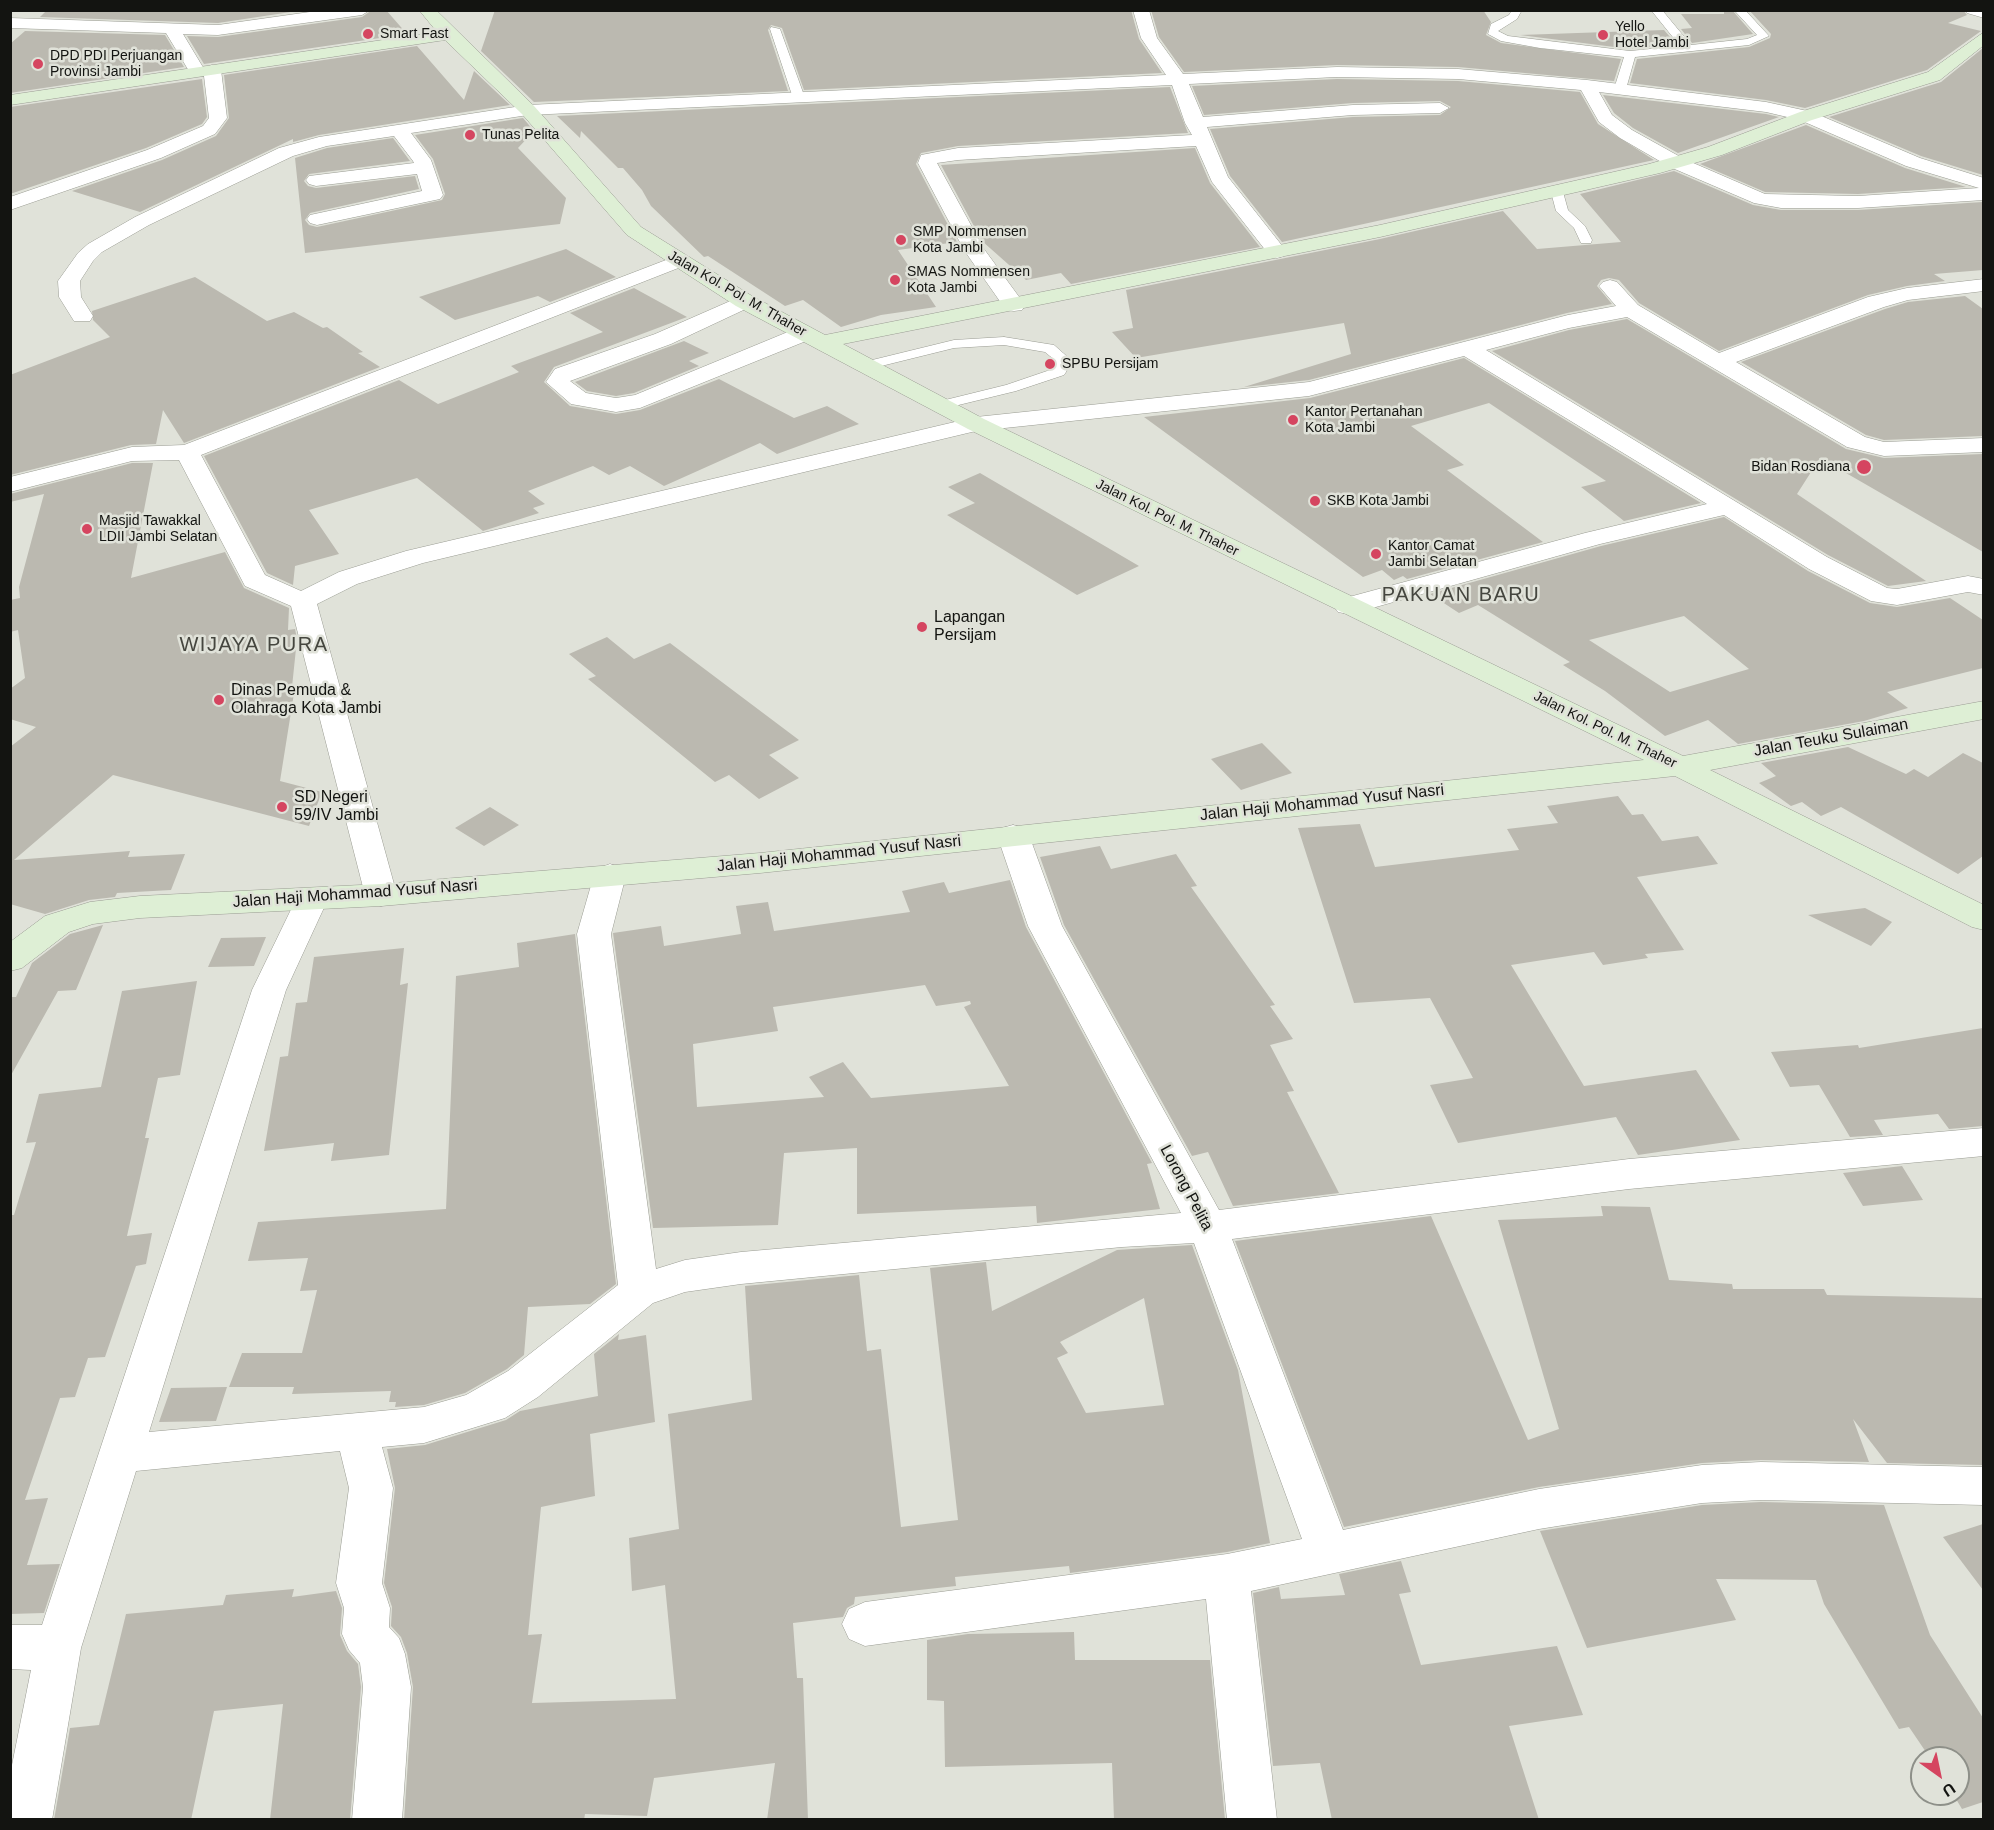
<!DOCTYPE html>
<style>
body{margin:0}
#map{position:relative;width:1994px;height:1830px;overflow:hidden;background:#e0e2d9;font-family:Arial,sans-serif}
canvas{display:block}
.frame{position:absolute;inset:0;border:12px solid #131411;pointer-events:none}
.north{position:absolute;left:1910px;top:1746px;width:60px;height:60px;box-sizing:border-box;background:#e0e2d9;border:2px solid #8e9089;border-radius:50%;rotate:147deg;font-size:16px;font-weight:700;line-height:24px;text-align:center;color:#131411}
.north::after{content:'';display:block;margin:auto;width:21px;height:27px;background:#d54560;clip-path:polygon(50% 0,100% 100%,50% 72%,0 100%)}
</style>
<div id="map">
<canvas width="1994" height="1830"></canvas>
<div class="frame"></div>
<div class="north">U</div>
</div>
<script>
const g = document.querySelector('canvas').getContext('2d');
g.lineJoin = 'round';
function paint(path, color) { g.fillStyle = color; g.fill(path, 'evenodd'); }
const poly = rows => new Path2D(rows.map(r => 'M' + r).join(''));
function stroke(path, color, width, dash) { g.strokeStyle = color; g.lineWidth = width; g.lineCap = dash ? 'butt' : 'round'; g.setLineDash(dash || []); g.stroke(path); }
function label(font, color, halo, rows, align = 'center') {
  g.font = font + ' Arial,sans-serif'; g.lineWidth = 5; g.setLineDash([]); g.textBaseline = 'middle'; g.strokeStyle = halo; g.fillStyle = color; for (const [text, x, y, turn = 0] of rows) {
    g.save(); g.translate(x, y); g.rotate((+turn || 0) * Math.PI / 180); g.textAlign = isNaN(turn) ? turn : align; if (halo) g.strokeText(text, 0, 0); g.fillText(text, 0, 0); g.restore();
  }
}
paint(poly([
 [47,10,304,10,218,23,40,17],
 [372,10,386,10,407,34,204,64,187,36,218,37,362,17],
 [495,10,1131,10,1139,39,1162,73,804,90,782,28,771,25,768,30,788,91,534,102,481,51],
 [1151,10,1483,10,1491,22,1486,35,1501,43,1621,59,1614,81,1458,67,1337,65,1184,72,1159,37],
 [1724,10,1732,10,1753,34,1692,43,1681,29,1692,28,1681,14,1724,14],
 [1749,10,1963,10,1967,15,1948,23,1981,31,1927,70,1805,108,1766,100,1630,83,1637,59,1749,47,1770,38,1771,34],
 [1664,30,1676,44,1630,49,1520,35],
 [25,31,165,35,184,67,10,93,10,44],
 [417,46,464,100,474,71,510,105,319,135,293,142,293,139,140,212,72,191,162,160,216,136,229,118,224,75],
 [1983,48,1983,175,1921,156,1829,117,1941,82],
 [202,79,207,117,202,124,146,148,10,194,10,107],
 [1337,79,1458,81,1580,92,1598,124,1654,160,1282,242,1230,176,1210,129,1353,117,1440,115,1451,107,1440,101,1353,103,1204,115,1192,86],
 [1170,87,1188,133,958,146,921,153,916,164,957,242,898,250,936,307,881,315,841,327,803,300,785,306,708,256,704,257,651,206,642,190,623,168,618,168,581,131,580,138,557,116],
 [1603,95,1766,114,1779,117,1678,153,1633,128,1614,113],
 [523,118,534,131,518,148,566,198,560,224,305,253,295,158,327,148,393,138,410,161,309,174,304,181,308,186,316,188,415,176,419,189,310,213,305,220,309,225,317,227,442,200,445,194,433,159,415,135],
 [1806,125,1905,168,1966,187,1858,194,1765,192,1700,164],
 [1195,148,1210,183,1260,247,1071,284,1061,273,1026,280,982,241,941,165],
 [1674,171,1753,205,1781,210,1858,210,1983,202,1983,270,1934,274,1945,281,1907,286,1868,295,1719,351,1639,303,1619,280,1609,278,1601,280,1597,286,1612,304,1567,313,1309,380,1244,387,1351,354,1344,323,1136,358,1112,332,1133,328,1126,290,1380,239,1503,211,1537,249,1621,242,1580,194],
 [566,249,616,277,550,302,538,296,455,320,419,297],
 [195,277,267,321,294,312,323,328,327,327,363,352,358,353,380,367,184,443,163,410,156,444,131,445,10,475,10,375,110,337,93,320,92,311],
 [634,288,687,317,554,367,544,382,570,406,616,414,640,410,719,379,794,418,827,406,859,424,777,454,760,443,664,486,630,466,609,475,593,466,528,491,545,504,533,508,539,513,483,531,417,478,309,510,339,554,295,566,293,585,267,573,204,456,399,380,438,404,519,372,511,366,603,332,570,313],
 [1965,296,1983,309,1983,436,1884,440,1866,435,1741,362,1885,309,1908,302],
 [1627,319,1846,449,1884,458,1983,454,1983,552,1820,458,1797,494,1926,581,1888,586,1828,555,1492,351,1569,330],
 [684,341,709,353,689,361,699,366,634,393,616,396,587,391,575,382],
 [1464,358,1701,503,1624,521,1581,487,1606,481,1489,403,1411,426,1464,465,1447,470,1543,542,1407,579,1403,576,1394,580,1382,570,1363,577,1144,417,1310,398],
 [132,463,153,463,131,578,225,552,244,588,289,608,288,630,295,629,297,639,292,687,295,687,280,781,322,792,309,826,113,775,14,860,130,851,128,857,185,854,171,890,117,893,115,897,89,900,45,914,10,904,10,747,36,727,10,719,10,689,25,678,18,630,10,632,10,600,20,598,19,587,44,494,10,502,10,494],
 [980,473,1139,566,1077,595,947,515,975,503,948,487],
 [1724,517,1808,571,1870,603,1897,607,1950,598,1983,620,1983,668,1887,692,1908,708,1864,721,1738,744,1708,720,1665,736,1605,691,1563,665,1570,662,1478,605,1459,613,1430,594,1601,546],
 [1684,616,1749,669,1670,692,1589,640],
 [607,637,634,659,670,643,799,740,769,755,799,778,759,799,729,775,715,782,588,679,596,676,569,654],
 [1262,743,1292,773,1241,790,1211,759],
 [1848,747,1906,774,1914,769,1928,777,1963,753,1983,763,1983,856,1958,874,1841,807,1821,816,1802,802,1791,806,1759,783,1776,776,1761,763],
 [1618,796,1632,815,1643,814,1662,841,1698,836,1718,864,1637,877,1684,950,1645,954,1648,958,1603,965,1594,952,1511,965,1584,1086,1696,1070,1740,1140,1638,1155,1616,1117,1458,1143,1430,1085,1473,1078,1430,998,1354,1003,1298,828,1360,824,1375,867,1519,850,1507,829,1558,823,1547,806],
 [490,807,519,825,484,846,455,828],
 [1100,846,1111,869,1176,854,1197,886,1191,887,1275,1005,1270,1006,1293,1039,1270,1045,1294,1091,1287,1092,1339,1193,1233,1206,1208,1152,1192,1156,1064,925,1040,857],
 [1010,880,1026,927,1152,1163,1147,1164,1160,1209,1037,1223,1036,1206,857,1214,857,1148,784,1153,778,1225,653,1228,613,933,661,926,664,946,741,934,736,906,768,902,774,931,910,912,902,891,944,882,949,893],
 [925,985,936,1006,970,1001,971,1004,964,1007,1009,1086,871,1098,843,1062,809,1077,824,1097,697,1107,693,1044,778,1031,773,1007],
 [1865,908,1892,922,1871,946,1808,915],
 [103,925,76,990,58,991,10,1077,10,997,16,997,32,963,70,934],
 [575,934,616,1284,590,1304,528,1307,524,1355,507,1369,465,1393,424,1405,395,1407,396,1402,389,1402,391,1391,292,1394,294,1387,229,1387,242,1353,302,1353,317,1290,300,1291,308,1258,248,1261,258,1222,446,1209,456,976,519,967,517,943],
 [266,937,254,966,208,967,221,938],
 [404,948,400,985,408,983,389,1155,331,1161,334,1143,264,1151,280,1057,288,1056,296,1003,307,1002,314,957],
 [197,981,180,1075,158,1078,145,1138,149,1138,127,1236,152,1233,146,1264,136,1266,105,1357,88,1358,75,1397,60,1398,25,1500,48,1498,27,1565,60,1564,44,1613,10,1614,10,1215,14,1215,36,1142,26,1143,39,1094,101,1087,122,991],
 [1983,1028,1983,1126,1949,1129,1938,1114,1874,1120,1883,1135,1850,1137,1819,1085,1790,1087,1771,1052,1858,1045,1859,1048],
 [1902,1166,1923,1200,1863,1206,1843,1173],
 [1601,1206,1650,1207,1669,1280,1732,1284,1733,1289,1824,1289,1827,1295,1983,1298,1983,1465,1887,1463,1853,1419,1869,1462,1761,1460,1702,1463,1539,1487,1344,1527,1235,1241,1431,1216,1528,1440,1559,1429,1498,1220,1603,1216],
 [1192,1245,1238,1370,1270,1543,1227,1552,1070,1573,1069,1566,955,1577,956,1586,855,1597,854,1604,847,1608,843,1617,793,1623,797,1678,803,1678,808,1820,767,1820,775,1763,654,1778,647,1816,585,1814,584,1820,404,1820,413,1687,407,1653,401,1637,391,1626,392,1607,384,1583,395,1488,387,1449,425,1445,506,1420,520,1411,598,1396,594,1354,619,1334,618,1340,646,1335,655,1422,590,1434,595,1496,541,1507,528,1635,542,1634,532,1703,676,1699,665,1585,632,1591,629,1538,679,1529,668,1414,752,1400,745,1286,859,1275,867,1351,881,1349,901,1527,958,1520,930,1268,986,1262,992,1311,1117,1250],
 [1144,1298,1164,1405,1086,1413,1057,1358,1068,1353,1060,1342],
 [227,1387,216,1421,159,1422,171,1388],
 [1761,1502,1884,1505,1930,1635,1983,1718,1983,1802,1962,1809,1953,1794,1958,1794,1958,1758,1930,1758,1909,1727,1899,1729,1824,1604,1816,1580,1716,1579,1736,1620,1587,1648,1540,1531,1702,1505],
 [1983,1524,1983,1590,1943,1537],
 [1401,1561,1411,1592,1399,1594,1421,1665,1557,1646,1583,1715,1509,1726,1539,1820,1332,1820,1320,1763,1273,1766,1253,1593,1279,1587,1281,1599,1345,1595,1339,1574],
 [294,1589,292,1597,336,1591,342,1608,340,1635,347,1651,358,1664,361,1687,350,1820,270,1820,283,1704,214,1711,191,1820,54,1820,70,1728,99,1725,126,1614,223,1605,226,1595],
 [1074,1632,1075,1660,1210,1660,1225,1820,1114,1820,1112,1763,945,1767,944,1701,927,1700,927,1640,968,1634]
]), '#bbb9b0');
const lane = poly([
 [1512,10,1522,10,1517,19,1498,31,1508,36,1630,51,1680,46,1651,10,1662,10,1691,45,1747,39,1757,35,1734,10,1745,10,1769,36,1749,45,1635,57,1626,89,1620,92,1614,89,1624,57,1540,48,1501,41,1488,34,1491,24,1509,15,1512,10],
 [771,27,780,29,805,98,803,100,793,98,770,29,771,27],
 [1557,188,1563,192,1568,210,1585,226,1592,240,1591,243,1581,243,1574,228,1556,211,1551,192,1557,188],
 [1004,337,1054,345,1071,360,1066,372,1064,375,1016,391,942,409,935,405,937,402,1006,385,1053,369,1056,361,1045,352,1004,345,954,348,865,370,858,366,860,363,954,340,1004,337]
]);
const street = poly([
 [324,10,370,10,362,15,218,35,183,34,204,69,212,65,221,70,227,118,215,134,161,158,10,210,10,197,147,150,203,126,209,118,204,76,192,76,166,33,10,28,10,18,218,25,324,10],
 [1133,10,1149,10,1157,38,1183,74,1337,67,1458,69,1587,80,1766,102,1812,112,1920,158,1984,178,1984,200,1858,208,1781,208,1754,203,1670,167,1620,138,1599,122,1581,90,1458,79,1337,77,1189,84,1203,117,1353,105,1440,103,1449,108,1440,113,1353,115,1207,127,1228,177,1287,252,1284,256,1277,258,1270,256,1212,182,1196,146,958,160,937,163,984,249,1025,305,1022,310,1014,311,1006,310,964,250,918,163,921,155,958,148,1192,135,1185,123,1172,85,528,115,411,133,431,160,443,195,440,199,317,225,310,223,307,219,310,215,422,191,417,174,316,186,309,184,306,180,309,176,414,163,413,161,394,136,327,146,293,156,149,225,102,252,93,261,80,281,81,297,93,316,90,321,74,321,59,297,58,281,78,253,88,244,135,217,279,148,319,137,528,105,1166,75,1141,38,1133,10],
 [1599,92,1766,112,1800,120,1906,166,1979,188,1858,196,1765,194,1684,159,1632,130,1612,115,1599,92],
 [1965,10,1984,10,1984,18,1967,13,1965,10],
 [679,255,686,257,689,261,686,265,201,455,265,575,301,591,339,572,406,551,976,417,1309,382,1568,315,1616,306,1599,286,1603,282,1610,280,1617,282,1638,305,1719,353,1868,297,1907,288,1984,279,1984,291,1908,300,1884,307,1736,362,1865,437,1884,442,1984,438,1984,452,1884,456,1847,447,1627,317,1569,328,1486,350,1827,557,1887,588,1897,589,1968,576,1984,579,1984,595,1968,592,1897,605,1871,601,1809,569,1724,515,1600,544,1358,612,1348,614,1338,612,1334,606,1338,600,1585,533,1707,504,1464,356,1309,396,976,431,423,563,357,584,317,604,397,895,393,903,381,906,369,903,365,895,291,606,245,586,179,460,132,461,10,492,10,477,132,447,184,445,679,255],
 [744,295,752,296,755,301,752,306,671,344,570,381,586,393,616,398,635,395,795,329,803,327,811,329,814,334,811,339,640,408,616,412,571,404,546,382,555,369,655,334,744,295],
 [1013,825,1024,828,1029,835,1062,926,1219,1210,1629,1159,1984,1128,1984,1156,1629,1189,1232,1239,1343,1530,1539,1489,1702,1465,1761,1462,1984,1467,1984,1505,1761,1500,1702,1503,1539,1529,1251,1591,1277,1820,1227,1820,1206,1599,865,1646,849,1639,842,1624,849,1609,865,1602,1227,1554,1302,1539,1194,1243,1122,1247,741,1284,685,1292,653,1303,538,1397,505,1418,424,1443,382,1447,393,1488,382,1583,390,1608,389,1627,399,1638,405,1654,411,1687,402,1820,352,1820,363,1687,360,1663,349,1650,342,1634,344,1608,336,1583,349,1488,340,1451,136,1471,81,1648,52,1820,10,1820,10,1775,31,1670,10,1669,10,1625,42,1625,252,990,300,891,312,888,324,891,328,899,286,990,149,1432,424,1407,466,1395,508,1371,618,1285,577,934,594,875,599,868,610,864,621,868,626,875,611,934,656,1269,685,1260,741,1252,1181,1213,1028,926,997,835,1002,828,1013,825]
]);
const secondary = poly([
 [419,10,436,10,534,106,641,227,752,296,825,335,1380,225,1649,164,1708,147,1800,112,1928,72,1984,32,1984,45,1940,80,1812,120,1722,155,1660,173,1380,237,843,344,984,419,1683,756,1984,701,1984,719,1710,770,1984,905,1984,930,1972,927,1675,776,760,873,381,906,140,918,93,924,69,932,22,968,10,971,10,942,45,916,90,902,140,896,381,884,760,853,1644,760,968,429,736,306,627,235,522,114,445,40,10,105,10,95,437,32,419,10]
]);
stroke(lane, '#9a9c93', 1);
stroke(street, '#9a9c93', 1);
stroke(secondary, '#9a9c93', 1);
paint(lane, '#fff');
paint(street, '#fff');
paint(secondary, '#deefd5');
for (const [x, y, r, color] of [
 [368,34,6,"#d54560"],
 [1603,35,6,"#d54560"],
 [38,64,6,"#d54560"],
 [470,135,6,"#d54560"],
 [901,240,6,"#d54560"],
 [895,280,6,"#d54560"],
 [1050,364,6,"#d54560"],
 [1293,420,6,"#d54560"],
 [1864,467,8,"#d54560"],
 [1315,501,6,"#d54560"],
 [87,529,6,"#d54560"],
 [1376,554,6,"#d54560"],
 [922,627,6,"#d54560"],
 [219,700,6,"#d54560"],
 [282,807,6,"#d54560"]
]) { const dot = new Path2D(); dot.arc(x, y, r, 0, 2 * Math.PI); g.fillStyle = color; g.fill(dot); stroke(dot, '#e0e2d9', 2); }
label('14px', '#131411', '#e0e2d9', [
 ["Yello",1615,27],
 ["Hotel Jambi",1615,43],
 ["Smart Fast",380,34],
 ["DPD PDI Perjuangan",50,56],
 ["Provinsi Jambi",50,72],
 ["Tunas Pelita",482,135],
 ["SMP Nommensen",913,232],
 ["Kota Jambi",913,248],
 ["SMAS Nommensen",907,272],
 ["Kota Jambi",907,288],
 ["SPBU Persijam",1062,364],
 ["Kantor Pertanahan",1305,412],
 ["Kota Jambi",1305,428],
 ["Bidan Rosdiana",1850,467,"right"],
 ["SKB Kota Jambi",1327,501],
 ["Masjid Tawakkal",99,521],
 ["LDII Jambi Selatan",99,537],
 ["Kantor Camat",1388,546],
 ["Jambi Selatan",1388,562]
], 'left');
label('14px', '#131411', '#e0e2d9', [
 ["Jalan Kol. Pol. M. Thaher",737,294,30],
 ["Jalan Kol. Pol. M. Thaher",1167,518,26],
 ["Jalan Kol. Pol. M. Thaher",1605,730,26]
]);
label('16px', '#131411', '#e0e2d9', [
 ["Lapangan",934,618],
 ["Persijam",934,636],
 ["Dinas Pemuda &",231,691],
 ["Olahraga Kota Jambi",231,709],
 ["SD Negeri",294,798],
 ["59/IV Jambi",294,816]
], 'left');
label('16px', '#131411', '#e0e2d9', [
 ["Jalan Teuku Sulaiman",1831,738,-10],
 ["Jalan Haji Mohammad Yusuf Nasri",1322,803,-6],
 ["Jalan Haji Mohammad Yusuf Nasri",839,854,-6],
 ["Jalan Haji Mohammad Yusuf Nasri",355,894,-4],
 ["Lorong Pelita",1186,1188,62]
]);
g.letterSpacing = '1.5px';
label('20px', '#45463f', '#e0e2d9', [
 ["PAKUAN BARU",1461,595],
 ["WIJAYA PURA",254,645]
]);
g.letterSpacing = '0px';
</script>
